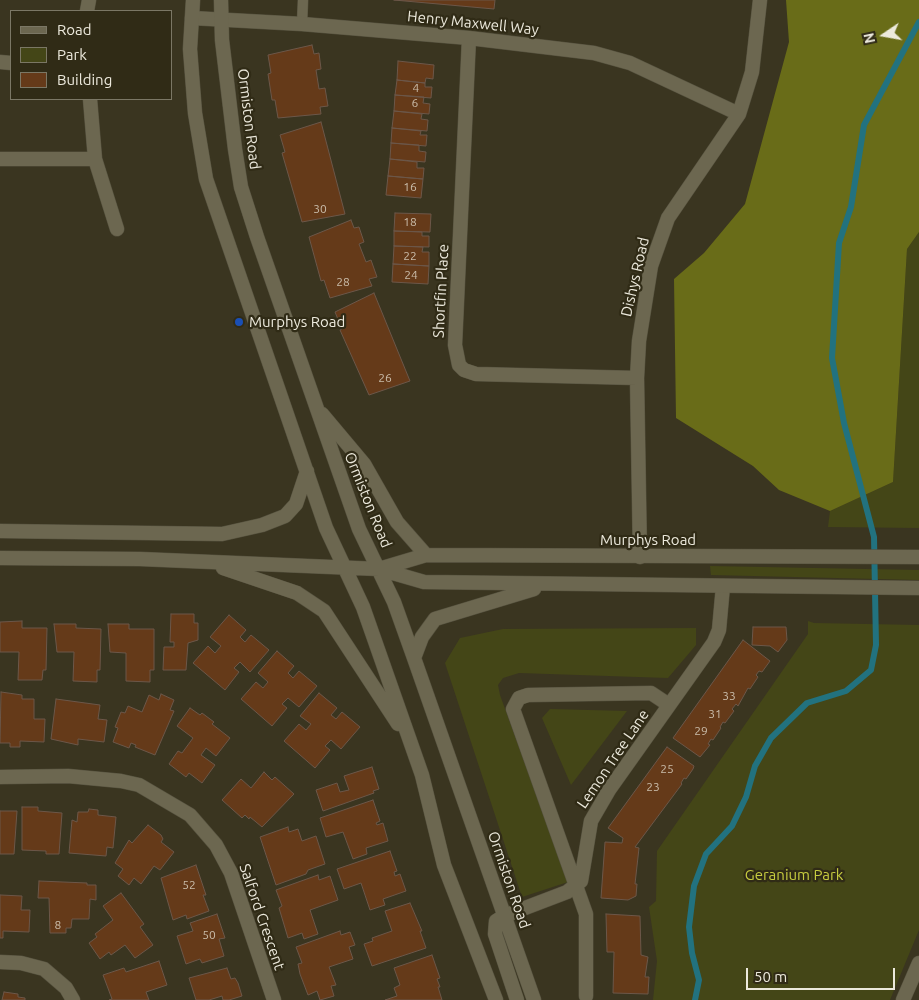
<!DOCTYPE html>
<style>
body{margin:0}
#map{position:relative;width:919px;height:1000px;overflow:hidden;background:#3a3520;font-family:Ubuntu,sans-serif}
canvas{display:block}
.legend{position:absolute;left:10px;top:10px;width:162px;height:90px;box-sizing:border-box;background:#302b16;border:1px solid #7b7765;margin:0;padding:6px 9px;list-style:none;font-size:15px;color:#ece9dc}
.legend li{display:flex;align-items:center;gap:10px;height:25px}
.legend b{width:25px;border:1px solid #7b7765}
.north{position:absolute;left:859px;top:10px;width:50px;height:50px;-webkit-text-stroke:4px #302b16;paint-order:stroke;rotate:258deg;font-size:14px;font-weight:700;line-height:20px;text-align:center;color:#ece9dc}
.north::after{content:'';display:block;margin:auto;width:18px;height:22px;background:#ece9dc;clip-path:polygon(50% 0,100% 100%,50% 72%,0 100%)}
.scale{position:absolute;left:746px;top:968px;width:149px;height:22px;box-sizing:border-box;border:2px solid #ece9dc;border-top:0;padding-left:6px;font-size:15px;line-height:18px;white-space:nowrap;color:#ece9dc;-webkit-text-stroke:4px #302b16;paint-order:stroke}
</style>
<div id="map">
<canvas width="919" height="1000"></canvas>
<ul class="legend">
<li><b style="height:6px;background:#6c6750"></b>Road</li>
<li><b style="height:14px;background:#444617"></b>Park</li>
<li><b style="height:14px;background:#653a19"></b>Building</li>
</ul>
<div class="north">N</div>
<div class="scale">50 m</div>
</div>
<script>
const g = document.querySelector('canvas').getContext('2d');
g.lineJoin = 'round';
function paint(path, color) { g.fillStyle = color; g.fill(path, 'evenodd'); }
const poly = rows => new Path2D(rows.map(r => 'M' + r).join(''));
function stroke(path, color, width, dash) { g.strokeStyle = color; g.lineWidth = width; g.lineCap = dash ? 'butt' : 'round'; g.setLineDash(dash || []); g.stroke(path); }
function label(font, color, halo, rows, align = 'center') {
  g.font = font + ' Ubuntu,sans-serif'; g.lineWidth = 4.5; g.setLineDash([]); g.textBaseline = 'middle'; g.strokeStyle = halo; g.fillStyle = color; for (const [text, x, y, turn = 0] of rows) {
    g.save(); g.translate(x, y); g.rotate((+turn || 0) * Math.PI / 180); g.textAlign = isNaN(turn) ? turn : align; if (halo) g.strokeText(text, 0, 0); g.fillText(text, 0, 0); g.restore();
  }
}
paint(poly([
 [919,232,919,528,828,527,830,511,893,482,907,249],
 [710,566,919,570,919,580,711,575],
 [808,621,814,623,919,625,919,930,890,1000,653,1000,657,961,649,907,656,901,657,851,808,634],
 [696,628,696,645,668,678,519,673,503,678,498,685,500,695,568,882,522,897,445,663,460,638,503,629],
 [550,709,627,711,571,785,542,718]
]), '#444617');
paint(poly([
 [786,0,919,0,919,232,907,249,893,482,830,511,779,490,753,466,676,418,674,279,704,253,745,204,789,42]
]), '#696c18');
stroke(poly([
 [695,1000,699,980,692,953,689,927,694,886,706,854,732,826,746,797,755,766,771,738,807,703,846,691,871,670,876,645,874,537,844,423,832,358,839,243,851,207,864,125,919,22]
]), '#22727f', 6);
const building = poly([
 [394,0,495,0,494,9,394,0],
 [312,45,314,54,319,53,321,69,316,70,319,89,325,88,328,106,320,107,321,114,278,118,275,100,272,100,268,74,271,73,268,55,312,45],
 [398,61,434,65,433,79,426,78,425,83,397,80,398,61],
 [397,80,425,83,425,87,432,87,431,98,395,95,397,80],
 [395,95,424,97,423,103,430,104,429,114,394,111,395,95],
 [394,111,422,114,421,119,428,120,427,131,392,128,394,111],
 [321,122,345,214,302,222,282,153,285,152,280,135,321,122],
 [392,128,421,131,420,135,427,135,426,146,391,143,392,128],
 [391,143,419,145,419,151,426,152,425,162,390,159,391,143],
 [390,159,417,162,417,168,424,168,423,179,388,176,390,159],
 [388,176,423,179,421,198,386,195,388,176],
 [395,213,431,214,430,232,394,231,395,213],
 [351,220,354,228,359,227,364,242,359,244,366,262,371,260,377,277,369,279,372,286,330,298,324,280,321,281,309,237,351,220],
 [394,231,422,232,422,236,429,236,429,247,394,246,394,231],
 [394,246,423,247,422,252,429,252,429,266,393,264,394,246],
 [393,264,429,266,428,284,392,282,393,264],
 [374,293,410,381,369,395,340,330,342,329,335,312,374,293],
 [171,614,194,614,194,623,198,623,198,640,188,643,186,670,163,670,164,647,174,647,174,642,170,642,171,614],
 [229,615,246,630,240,637,245,642,251,635,269,650,250,672,240,662,234,668,239,672,225,690,193,663,208,646,215,653,221,646,210,637,229,615],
 [22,621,22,628,47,628,46,670,43,670,42,680,18,680,19,652,0,652,0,622,22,621],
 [54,624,76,624,76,628,101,629,100,670,97,670,97,682,73,681,74,652,57,652,54,624],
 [108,624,129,624,129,629,154,629,154,670,150,670,150,682,126,681,126,653,110,652,108,624],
 [753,627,786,627,787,640,778,652,770,646,752,645,753,627],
 [743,640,770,661,762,672,759,671,756,675,758,677,750,689,748,688,738,706,736,704,732,709,734,711,725,723,723,722,720,727,721,728,713,740,711,739,708,744,710,745,700,757,673,738,743,640],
 [277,651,294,666,288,673,293,678,299,671,317,686,299,707,288,698,282,704,287,708,272,726,241,699,256,682,263,688,268,682,258,673,277,651],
 [1,692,22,695,22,699,34,699,34,719,45,719,44,742,20,741,20,747,10,747,10,743,0,743,1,692],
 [319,693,337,708,331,715,336,719,342,712,360,727,341,749,331,740,325,746,330,750,315,768,284,741,299,724,306,730,311,724,300,716,319,693],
 [161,694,174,700,170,710,174,711,155,755,135,747,136,745,131,743,129,748,113,742,118,728,115,727,121,712,125,713,128,706,142,712,149,695,159,700,161,694],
 [56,699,100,705,98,719,107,720,104,742,78,739,78,745,51,739,56,699],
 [190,708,200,715,202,713,214,722,212,724,230,738,216,756,206,748,201,755,215,765,202,783,189,773,186,777,169,764,178,751,182,753,193,738,177,726,190,708],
 [667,747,694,766,693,769,686,779,684,778,681,783,682,784,635,847,639,848,635,884,637,884,636,896,628,900,601,898,605,842,622,843,623,838,608,828,667,747],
 [372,767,379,789,373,791,374,793,323,811,316,790,337,783,340,792,349,790,344,776,372,767],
 [264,772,272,780,275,777,294,794,262,827,250,817,249,819,245,815,242,818,222,800,241,779,251,788,264,772],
 [373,800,380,821,376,823,377,825,383,823,388,841,366,848,367,854,353,859,343,832,326,837,320,818,373,800],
 [22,807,38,807,38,811,62,813,59,854,46,854,46,851,22,850,22,807],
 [89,809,98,810,98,815,116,817,113,848,107,847,106,856,69,853,72,820,77,822,78,812,88,812,89,809],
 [0,811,17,811,14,854,0,854,0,811],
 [148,825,161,835,163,839,161,842,174,852,160,870,154,866,141,884,134,878,129,885,118,876,123,869,115,863,129,840,132,843,148,825],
 [288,827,289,832,298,829,302,841,316,836,325,864,308,870,306,874,276,885,260,837,288,827],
 [390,851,397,871,394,872,395,876,400,874,406,891,383,899,385,905,370,910,361,883,344,889,337,869,390,851],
 [196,865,206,895,203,895,209,911,187,919,186,915,173,920,161,878,196,865],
 [318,875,319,880,330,876,338,900,310,910,318,934,304,939,302,933,288,938,279,908,282,906,276,890,318,875],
 [39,881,87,883,87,885,96,885,96,900,90,899,89,919,72,919,71,928,66,928,66,933,50,933,49,898,38,898,39,881],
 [121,893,144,924,140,927,153,945,135,958,125,945,111,955,109,952,100,959,89,943,97,937,95,934,113,920,103,906,121,893],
 [0,895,22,896,21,910,30,910,29,932,3,931,3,938,0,938,0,895],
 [410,903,422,931,420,931,426,948,372,966,364,944,373,941,372,938,392,931,385,911,410,903],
 [217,914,225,938,219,939,224,956,202,963,200,959,186,964,177,936,193,931,190,923,217,914],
 [606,914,640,916,641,955,648,957,645,977,649,977,648,994,613,993,614,952,607,952,606,914],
 [340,931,341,935,350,932,355,945,349,947,353,959,329,967,336,985,331,986,334,996,320,1000,317,991,308,995,300,974,298,964,302,963,296,947,340,931],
 [432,955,440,978,437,979,440,987,438,987,442,1000,385,1000,397,996,394,988,400,985,394,968,432,955],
 [159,961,167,985,146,992,149,1000,109,1000,112,999,103,975,124,968,126,972,159,961],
 [227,968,231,979,235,978,238,983,242,996,229,1000,223,1000,222,996,209,1000,196,1000,189,978,227,968],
 [4,992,18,994,18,997,25,998,25,1000,2,1000,4,992]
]);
paint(building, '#653a19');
stroke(building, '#6c5749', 1);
const service = poly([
 [302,24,303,0]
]);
const minor = poly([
 [87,11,89,0],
 [192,18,302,24,469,38,594,53,630,63,739,114],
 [469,38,455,345,459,365,464,370,476,374,637,378],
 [0,62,11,63],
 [90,99,95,159,117,229],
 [0,159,95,159],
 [640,557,637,378,639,341,651,266,668,218,739,114,752,72,760,0],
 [0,777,68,776,121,781,139,785,190,815,216,845,231,873,274,1000],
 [504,916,567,892,581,881,591,821,609,790,714,642,719,630,723,586],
 [0,962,21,963,44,969,66,988,73,1000],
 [586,996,586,914,513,709,519,698,528,695,651,693,669,705],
 [903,1000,919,963]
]);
const secondary = poly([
 [193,0,190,49,195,113,206,179,326,528,363,607,422,775,444,865,496,1000],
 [221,0,222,40,235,149,241,187,257,237,359,529,394,602,414,658,534,1000],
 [322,414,364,464,397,522,426,555],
 [0,531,222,534,262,525,285,516,296,504,307,471],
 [0,558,140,559,379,569,424,582,919,588],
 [223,568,297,593,324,611,398,724],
 [379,569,426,555,919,557],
 [414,658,422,637,435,619,534,589],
 [504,916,496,921,495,934,517,1000]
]);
stroke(service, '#56523f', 11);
stroke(minor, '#56523f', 15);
stroke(secondary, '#56523f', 15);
stroke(service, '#6c6750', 10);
stroke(minor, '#6c6750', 14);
stroke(secondary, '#6c6750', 14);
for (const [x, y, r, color] of [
 [239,322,5,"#1a4fb4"]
]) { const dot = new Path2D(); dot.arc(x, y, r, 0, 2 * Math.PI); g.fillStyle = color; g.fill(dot); stroke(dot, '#302b16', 2); }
label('12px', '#cabdab', null, [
 ["4",416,88],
 ["6",415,103],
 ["16",410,187],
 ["30",320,209],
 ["18",410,222],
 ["22",410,256],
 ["24",411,275],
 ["28",343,282],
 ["26",385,378],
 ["33",729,696],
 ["31",715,714],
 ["29",701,731],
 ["25",667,769],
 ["23",653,787],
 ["52",189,885],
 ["8",58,925],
 ["50",209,935]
]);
label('15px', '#ece9dc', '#302b16', [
 ["Henry Maxwell Way",473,23,6],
 ["Ormiston Road",249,119,83],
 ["Dishys Road",635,277,-77],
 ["Shortfin Place",441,291,-87],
 ["Ormiston Road",368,500,68],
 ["Murphys Road",648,540],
 ["Lemon Tree Lane",613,759,-56],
 ["Ormiston Road",509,880,71],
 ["Salford Crescent",262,917,71]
]);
label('15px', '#ece9dc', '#302b16', [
 ["Murphys Road",249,322]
], 'left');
label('15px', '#c7cc3f', '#302b16', [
 ["Geranium Park",794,875]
]);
</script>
